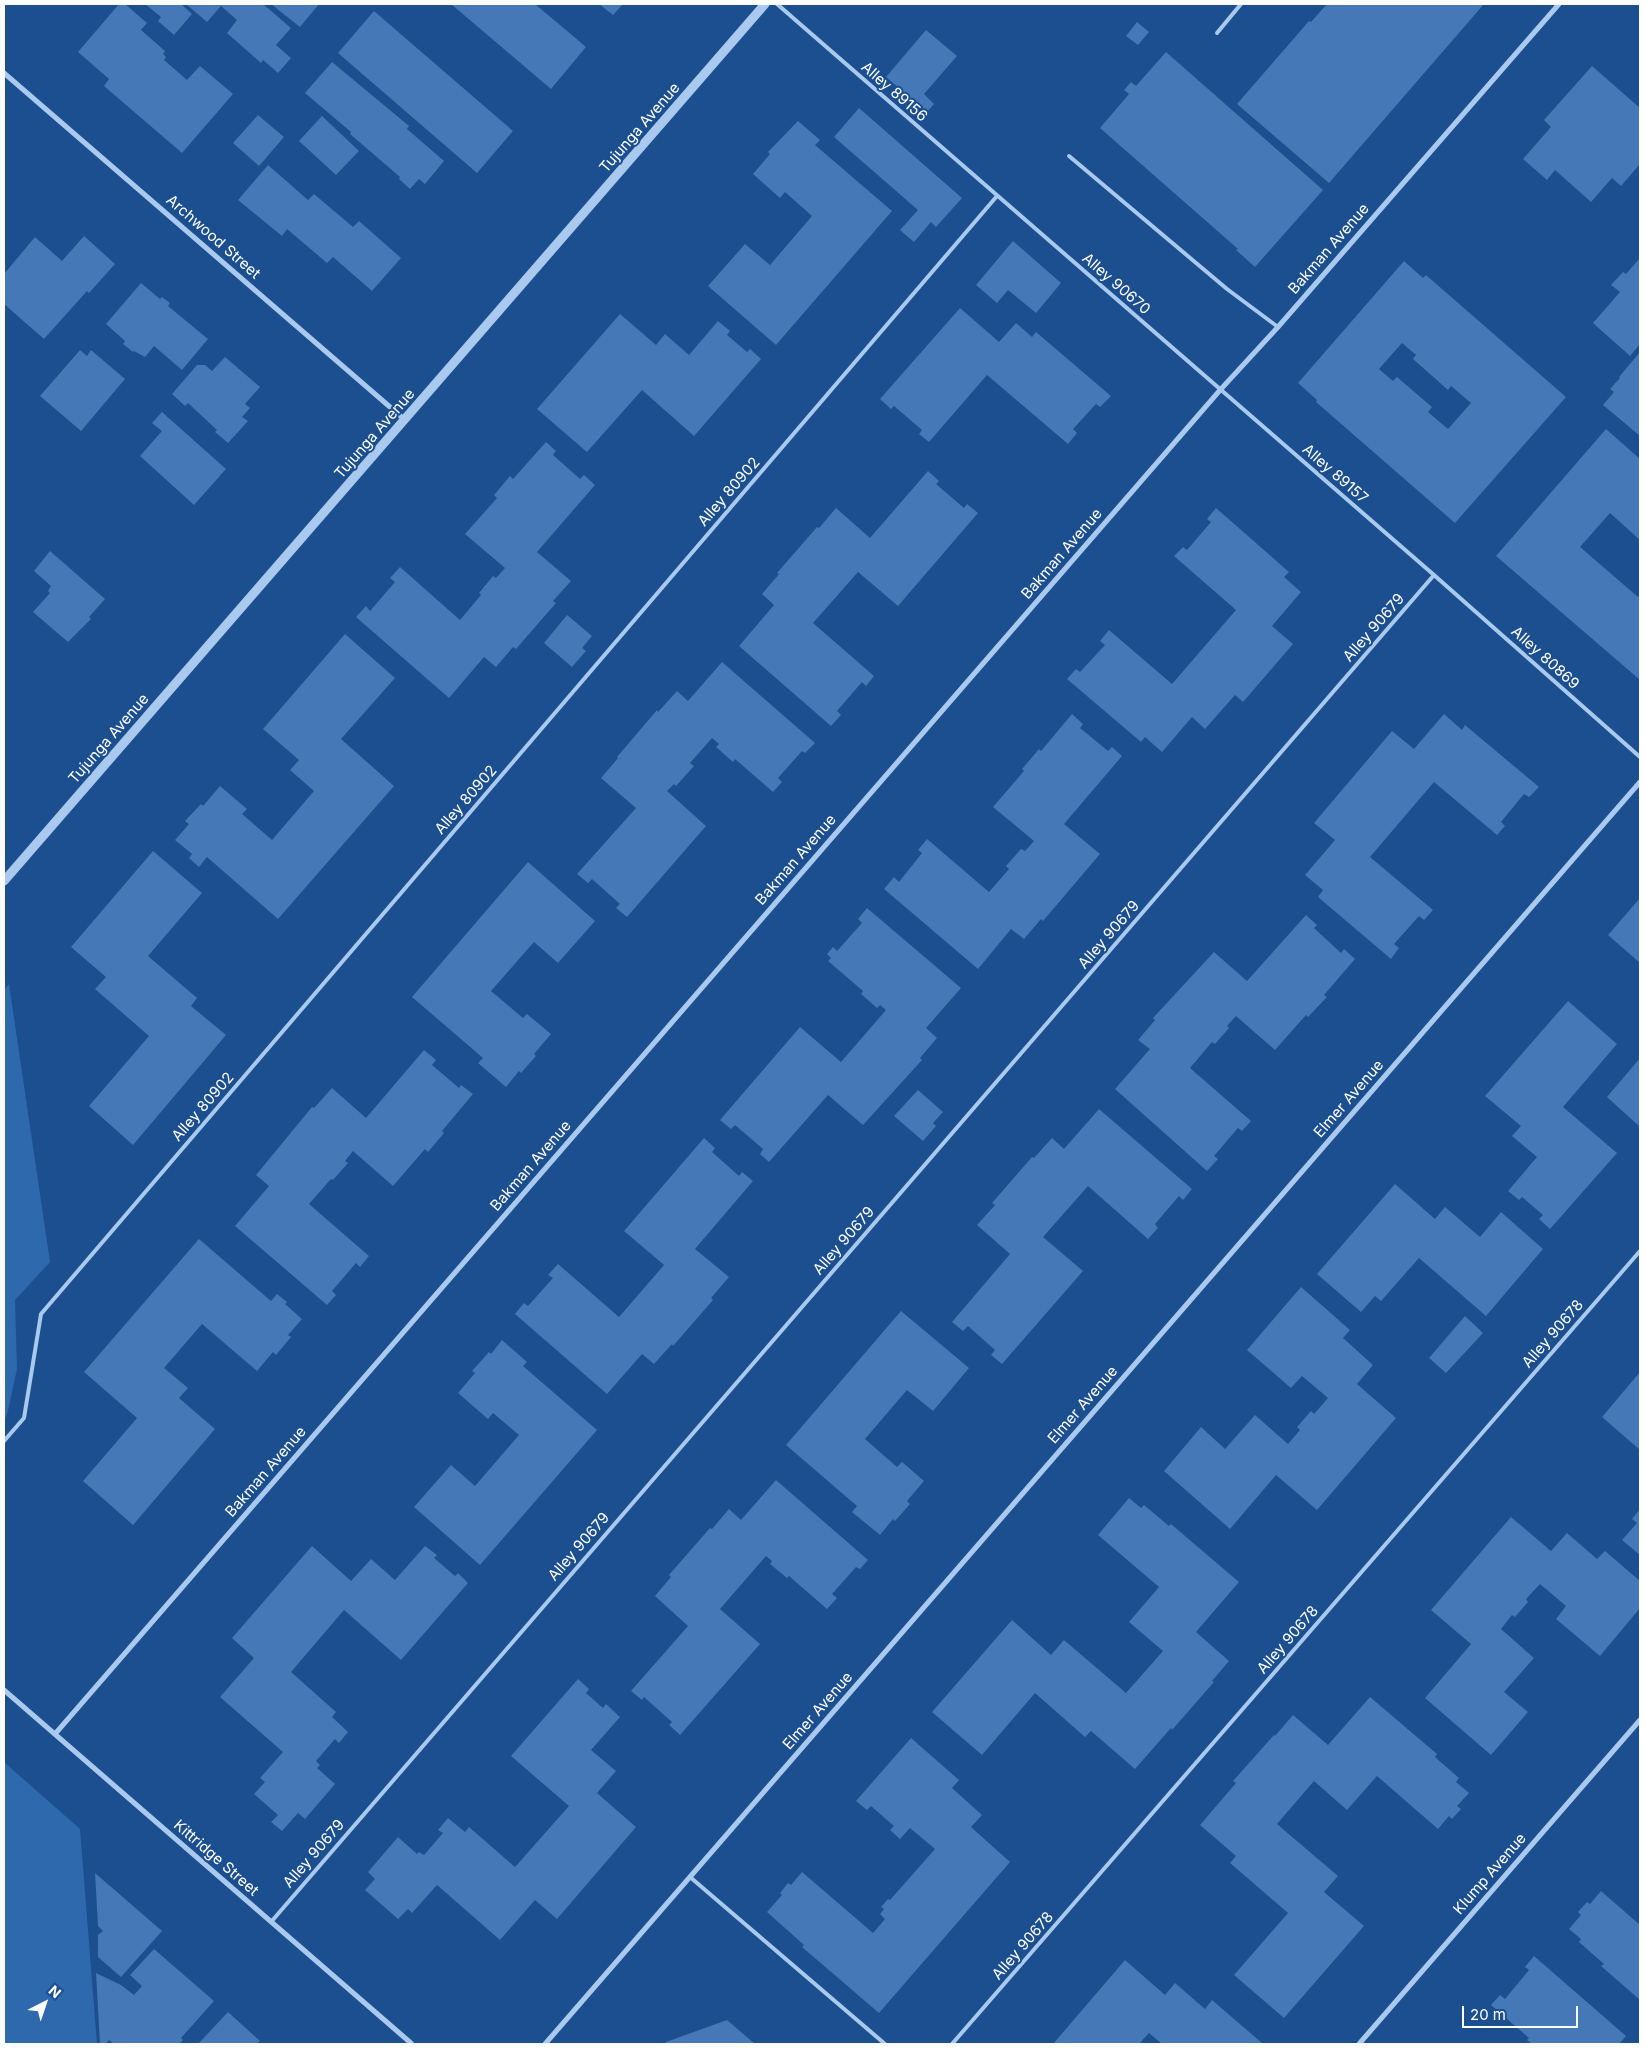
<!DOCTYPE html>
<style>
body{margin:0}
#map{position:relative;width:1644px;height:2048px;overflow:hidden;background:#1b4f8f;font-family:Inter,sans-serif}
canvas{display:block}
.frame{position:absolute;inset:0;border:5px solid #fff;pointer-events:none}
.north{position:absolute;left:20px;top:1978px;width:50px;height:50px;-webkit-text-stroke:4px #1b4f8f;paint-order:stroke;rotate:41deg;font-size:14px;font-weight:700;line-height:20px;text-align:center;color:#fff}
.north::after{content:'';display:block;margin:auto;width:18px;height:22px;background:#fff;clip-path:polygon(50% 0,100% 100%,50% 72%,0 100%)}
.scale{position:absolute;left:1462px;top:2006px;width:116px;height:22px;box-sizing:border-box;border:2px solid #fff;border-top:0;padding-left:6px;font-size:15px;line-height:18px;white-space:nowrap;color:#fff;-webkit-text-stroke:4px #1b4f8f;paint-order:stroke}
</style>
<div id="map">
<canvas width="1644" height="2048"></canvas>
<div class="frame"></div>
<div class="north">N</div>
<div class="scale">20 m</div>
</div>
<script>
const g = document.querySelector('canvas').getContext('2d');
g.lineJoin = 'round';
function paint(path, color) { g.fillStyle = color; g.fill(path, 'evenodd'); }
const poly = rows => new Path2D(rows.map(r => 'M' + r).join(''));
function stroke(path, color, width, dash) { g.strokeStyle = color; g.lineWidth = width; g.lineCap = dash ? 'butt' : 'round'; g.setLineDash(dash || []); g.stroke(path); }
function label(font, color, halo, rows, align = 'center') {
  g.font = font + ' Inter,sans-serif'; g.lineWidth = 4; g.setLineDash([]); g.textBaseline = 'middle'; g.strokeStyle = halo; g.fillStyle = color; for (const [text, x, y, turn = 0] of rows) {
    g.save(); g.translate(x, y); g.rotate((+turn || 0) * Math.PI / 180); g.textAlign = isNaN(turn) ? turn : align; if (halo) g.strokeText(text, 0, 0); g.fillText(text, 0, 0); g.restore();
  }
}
paint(poly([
 [9,984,50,1262,15,1300,17,1369,7,1415,4,1419,4,990],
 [4,1762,80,1829,97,2044,4,2044]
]), '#2e69ad');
paint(poly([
 [119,4,125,4,147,23,141,30,165,51,163,54,166,57,164,60,187,80,200,66,233,94,182,153,104,86,109,79,78,52],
 [145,4,181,4,192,14,174,35,158,21,161,17],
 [186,4,263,4,291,28,276,45,291,58,278,73,263,60,261,63,227,33,237,20,221,6,207,22],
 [271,4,319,4,300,27],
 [451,4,535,4,586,47,551,89],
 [599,4,623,4,613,15],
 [1327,4,1484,4,1329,183,1237,104,1309,21,1311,22],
 [374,11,513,131,477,173,338,53],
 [1137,22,1149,32,1138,45,1126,36],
 [926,30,957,56,924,94,934,104,927,112,886,77],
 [1166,52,1323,190,1255,267,1236,250,1238,249,1100,128,1129,94,1124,90,1131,82,1136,86],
 [332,62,409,126,407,129,444,161,425,184,419,179,410,189,399,179,400,177,350,134,351,132,305,93],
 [1592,66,1640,108,1640,164,1621,186,1612,178,1591,202,1555,170,1547,180,1523,159,1551,127,1544,120],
 [859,108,962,198,936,227,931,222,914,242,900,230,918,210,834,137],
 [258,115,284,137,259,166,233,143],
 [322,116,359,151,336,175,299,141],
 [798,121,820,140,815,145,892,211,776,345,708,286,745,244,770,265,812,216,785,192,780,198,753,174,770,154,768,152],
 [268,165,308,200,314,194,353,227,359,221,401,258,372,291,333,257,327,263,287,229,282,236,238,200],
 [84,236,115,264,89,293,87,291,44,339,4,304,4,274,35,237,62,261],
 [1013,241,1061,283,1036,313,1008,290,997,303,976,285],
 [1640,258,1640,344,1630,356,1593,323,1620,292,1611,285,1623,272,1626,274],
 [1404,261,1423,278,1426,275,1566,397,1455,523,1316,402,1317,400,1298,383],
 [1402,343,1416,355,1413,359,1448,390,1451,386,1471,403,1448,429,1428,412,1432,407,1397,377,1393,381,1379,369],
 [141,283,160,299,162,297,170,303,168,306,208,339,182,370,154,346,145,357,134,351,133,352,123,344,125,341,106,324],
 [960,308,999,342,1016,323,1032,337,1036,332,1111,396,1100,407,1096,404,1073,429,1077,433,1068,444,987,375,929,442,919,434,922,430,894,406,891,409,880,399],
 [620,314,656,345,665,334,689,355,718,321,730,331,727,335,747,352,750,349,761,359,694,436,642,390,587,452,537,409],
 [80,350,87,356,91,350,125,379,81,431,40,396],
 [1640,352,1640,436,1603,405,1614,392,1610,389,1620,378,1619,377],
 [225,357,260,387,245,404,250,408,242,417,248,421,228,443,215,432,217,430,188,403,185,406,172,394,197,365,205,365,212,371],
 [162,412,226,469,194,505,140,456,162,431,152,423],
 [1606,429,1640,459,1640,540,1610,513,1580,547,1638,597,1640,595,1640,680,1496,556],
 [546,442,556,451,553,455,580,479,584,475,595,485,537,552,571,581,553,601,556,603,516,649,513,647,496,667,484,657,449,698,356,617,366,606,370,611,395,582,390,578,400,567,460,620,481,595,479,593,493,576,496,578,505,568,465,534,497,498,494,495,510,476,513,479],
 [928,471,939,481,936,484,964,508,967,504,978,513,898,606,858,572,813,623,874,676,866,686,862,682,837,711,841,715,831,726,739,646,774,605,762,594,779,574,777,573,817,527,819,528,836,508,870,538],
 [1216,508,1289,572,1284,577,1301,592,1272,626,1293,644,1243,702,1235,695,1205,729,1192,717,1162,752,1145,737,1141,742,1067,679,1076,669,1080,672,1105,645,1100,641,1109,630,1172,684,1236,610,1174,556,1183,547,1187,550,1211,522,1207,519],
 [50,551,105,599,89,617,91,619,68,642,33,612,50,593,48,591,51,586,34,571],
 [567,615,592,636,582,648,586,651,572,667,544,643],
 [345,634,395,678,341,739,394,786,278,919,207,857,199,867,189,858,192,854,175,840,189,824,185,821,201,804,203,806,220,786,247,809,242,814,272,840,314,791,290,770,299,760,263,729],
 [722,662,815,743,805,753,802,751,778,778,782,782,773,792,735,759,733,762,716,747,719,744,712,738,690,763,694,766,676,786,674,784,667,791,706,826,627,917,616,908,620,904,592,879,588,883,577,874,636,808,601,778,618,758,617,757,657,710,658,712,677,691,688,701],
 [1072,714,1083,724,1080,728,1108,751,1112,747,1122,756,1064,824,1100,854,1043,921,1041,919,1024,939,1011,929,978,969,884,889,894,877,899,882,922,853,918,850,927,839,989,892,1009,869,1006,866,1021,849,1025,851,1034,841,993,807,1024,771,1022,769,1039,749,1041,751],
 [1444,714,1462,730,1465,725,1539,787,1529,797,1524,794,1501,822,1505,826,1497,835,1434,782,1370,857,1433,910,1424,920,1419,916,1394,944,1399,948,1391,959,1318,897,1323,890,1305,875,1335,840,1314,823,1392,731,1414,749],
 [153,851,202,893,148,956,197,998,191,1006,226,1035,133,1145,89,1106,149,1036,95,989,106,977,71,947],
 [528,862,595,921,558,963,534,942,491,991,523,1018,527,1014,551,1034,534,1054,536,1056,521,1073,519,1071,506,1087,478,1063,483,1058,412,997],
 [1640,898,1640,963,1608,935],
 [867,908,961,988,926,1028,937,1038,920,1058,922,1060,863,1125,828,1095,769,1162,760,1154,763,1149,735,1125,731,1129,720,1120,800,1027,841,1062,886,1010,880,1005,877,1008,861,994,863,991,828,961,831,958,827,954,833,947,837,951,862,923,858,919],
 [1306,915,1317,925,1314,928,1341,953,1344,949,1355,959,1324,995,1327,997,1308,1017,1306,1015,1275,1050,1236,1016,1227,1026,1229,1028,1215,1044,1212,1042,1190,1068,1251,1121,1242,1131,1238,1128,1214,1156,1218,1159,1207,1171,1115,1089,1150,1049,1138,1040,1155,1020,1153,1018,1214,952,1247,981],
 [1568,1001,1617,1044,1563,1107,1617,1153,1550,1229,1539,1219,1543,1215,1522,1197,1519,1200,1508,1191,1537,1157,1512,1136,1521,1126,1485,1096],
 [424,1050,436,1060,432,1065,459,1088,461,1085,473,1094,442,1131,444,1133,428,1152,425,1149,393,1186,353,1151,345,1161,348,1163,333,1180,331,1179,309,1204,369,1256,360,1267,356,1263,332,1291,336,1295,327,1305,235,1226,269,1186,256,1175,312,1107,314,1108,332,1088,366,1118],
 [1640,1058,1640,1127,1607,1097],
 [918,1090,943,1112,933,1123,936,1126,923,1141,894,1116],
 [1099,1109,1192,1189,1183,1200,1179,1196,1155,1224,1158,1228,1148,1239,1088,1186,1043,1237,1083,1271,1002,1364,991,1355,995,1350,968,1326,963,1331,952,1322,1010,1254,977,1225,995,1205,992,1203,1032,1157,1034,1158,1052,1138,1064,1149],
 [704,1138,715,1148,712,1152,739,1176,742,1172,753,1181,695,1249,729,1277,711,1298,713,1300,673,1346,672,1344,654,1364,642,1354,607,1394,515,1314,524,1303,528,1306,553,1278,548,1275,558,1264,619,1317,664,1265,624,1231],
 [1395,1184,1435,1219,1445,1207,1480,1237,1501,1212,1543,1249,1486,1316,1419,1258,1381,1301,1375,1296,1361,1312,1317,1274],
 [199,1239,271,1301,277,1294,287,1302,285,1304,302,1319,288,1335,291,1337,276,1355,273,1352,257,1371,202,1324,164,1368,188,1388,179,1398,215,1429,133,1525,83,1481,137,1418,84,1372],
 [1301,1287,1350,1330,1343,1338,1373,1365,1357,1384,1396,1418,1317,1510,1276,1475,1230,1529,1164,1471,1201,1427,1225,1449,1255,1415,1288,1444,1300,1430,1297,1427,1311,1411,1314,1414,1328,1398,1302,1376,1291,1388,1247,1350],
 [901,1311,969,1368,933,1411,907,1390,865,1439,897,1467,902,1462,924,1481,907,1501,910,1504,895,1521,893,1519,880,1535,852,1512,857,1506,786,1445],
 [1465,1316,1483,1333,1446,1373,1429,1358],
 [502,1340,527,1362,523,1366,597,1430,480,1565,414,1507,451,1465,475,1486,519,1435,493,1413,488,1419,458,1393,475,1373,472,1371,489,1352,491,1354],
 [1640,1372,1640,1450,1602,1417],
 [776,1480,868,1560,860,1569,856,1567,832,1594,837,1598,827,1609,789,1576,787,1578,770,1564,772,1561,766,1556,720,1609,760,1644,680,1735,669,1725,672,1722,644,1697,642,1700,631,1691,688,1626,655,1596,671,1577,669,1575,710,1528,712,1529,729,1509,741,1520],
 [1129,1498,1141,1508,1144,1505,1169,1526,1171,1524,1239,1582,1196,1632,1229,1661,1212,1681,1214,1682,1172,1730,1171,1728,1135,1769,1091,1731,1085,1737,1035,1693,982,1755,932,1712,1012,1620,1051,1655,1064,1640,1126,1693,1163,1651,1129,1622,1159,1587,1098,1535],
 [1640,1509,1640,1555,1622,1540,1637,1523,1632,1519],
 [1511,1517,1551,1551,1567,1533,1597,1559,1605,1551,1640,1581,1640,1608,1600,1656,1556,1619,1566,1606,1540,1584,1526,1599,1528,1602,1515,1617,1512,1615,1501,1629,1534,1658,1504,1692,1528,1712,1491,1755,1425,1698,1471,1644,1431,1610],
 [312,1546,351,1581,371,1559,395,1580,425,1546,437,1555,434,1558,455,1576,458,1573,468,1583,401,1660,344,1610,291,1672,336,1712,332,1717,348,1732,339,1743,335,1739,316,1761,320,1765,317,1768,335,1784,305,1819,298,1813,282,1831,271,1822,278,1815,254,1794,265,1782,260,1778,283,1752,220,1697,254,1658,232,1638],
 [578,1679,589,1689,586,1693,603,1708,606,1704,620,1717,591,1750,616,1771,597,1793,636,1827,557,1919,535,1900,500,1940,437,1885,412,1913,408,1909,398,1919,365,1890,375,1879,368,1872,398,1837,417,1854,419,1852,424,1855,443,1833,438,1830,448,1818,465,1832,469,1827,515,1867,569,1806,511,1756],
 [1370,1697,1437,1754,1435,1757,1459,1778,1456,1782,1469,1793,1457,1806,1461,1809,1452,1819,1449,1816,1438,1829,1377,1776,1347,1810,1314,1781,1277,1824,1338,1876,1324,1892,1364,1926,1284,2018,1234,1975,1288,1913,1230,1863,1236,1856,1200,1825,1236,1783,1233,1781,1274,1735,1275,1736,1293,1715,1328,1745],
 [911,1738,959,1780,952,1788,982,1815,971,1827,1010,1862,879,2013,802,1947,804,1945,767,1912,782,1895,780,1893,788,1883,791,1885,802,1872,873,1933,885,1919,880,1914,884,1909,881,1907,888,1899,890,1900,935,1849,910,1828,900,1839,890,1830,894,1826,871,1806,867,1810,856,1801],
 [95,1873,162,1931,121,1977,98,1957,98,1935,103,1931,98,1926],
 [1601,1891,1640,1925,1640,2000,1601,1966,1604,1964,1579,1942,1581,1939,1569,1929,1581,1915,1578,1912,1587,1902,1590,1904],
 [154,1949,214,2001,181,2038,183,2040,179,2044,114,2044,109,2040,106,2044,100,2044,96,1973,121,1985,134,1995,142,1986,130,1975],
 [1534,1956,1626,2036,1619,2044,1532,2044,1527,2040,1529,2038,1491,2005,1500,1995,1505,1999,1529,1970,1525,1967],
 [1125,1960,1165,1995,1175,1983,1205,2009,1212,2000,1262,2043,1261,2044,1162,2044,1149,2033,1139,2044,1053,2044],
 [228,2012,260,2041,256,2044,198,2044],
 [727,2020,755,2044,664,2044,666,2042]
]), '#4478b7');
stroke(poly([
 [777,4,1434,575,1640,757],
 [1217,33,1241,4],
 [1069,156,1227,289,1278,327],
 [4,1441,24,1418,41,1314,997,196],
 [690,1877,885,2044],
 [271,1922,1434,575],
 [952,2044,1640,1251]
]), '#a9c9ee', 4);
stroke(poly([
 [4,73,405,420],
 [4,1690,412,2044],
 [55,1734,1221,389,1278,327,1559,4],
 [545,2044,1640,782],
 [1359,2044,1640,1720]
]), '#a9c9ee', 5);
stroke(poly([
 [4,881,765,4]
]), '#a9c9ee', 9);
label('15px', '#fff', '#1b4f8f', [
 ["Alley 89156",894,92,41],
 ["Tujunga Avenue",640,128,-49],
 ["Archwood Street",213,237,41],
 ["Bakman Avenue",1329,249,-49],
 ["Alley 90670",1116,284,41],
 ["Tujunga Avenue",375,434,-49],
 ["Alley 89157",1335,474,41],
 ["Alley 80902",729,492,-49],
 ["Bakman Avenue",1062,554,-49],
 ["Alley 90679",1374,628,-49],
 ["Alley 80869",1545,658,42],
 ["Tujunga Avenue",109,739,-49],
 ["Alley 80902",466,800,-49],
 ["Bakman Avenue",796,860,-49],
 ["Alley 90679",1109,935,-49],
 ["Elmer Avenue",1349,1099,-49],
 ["Alley 80902",203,1107,-49],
 ["Bakman Avenue",531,1166,-49],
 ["Alley 90679",844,1241,-49],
 ["Alley 90678",1553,1334,-49],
 ["Elmer Avenue",1083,1405,-49],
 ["Bakman Avenue",266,1472,-49],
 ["Alley 90679",579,1547,-49],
 ["Alley 90678",1288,1640,-49],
 ["Elmer Avenue",818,1711,-49],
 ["Alley 90679",314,1854,-49],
 ["Kittridge Street",216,1858,41],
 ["Klump Avenue",1490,1874,-49],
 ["Alley 90678",1023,1946,-49]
]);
</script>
